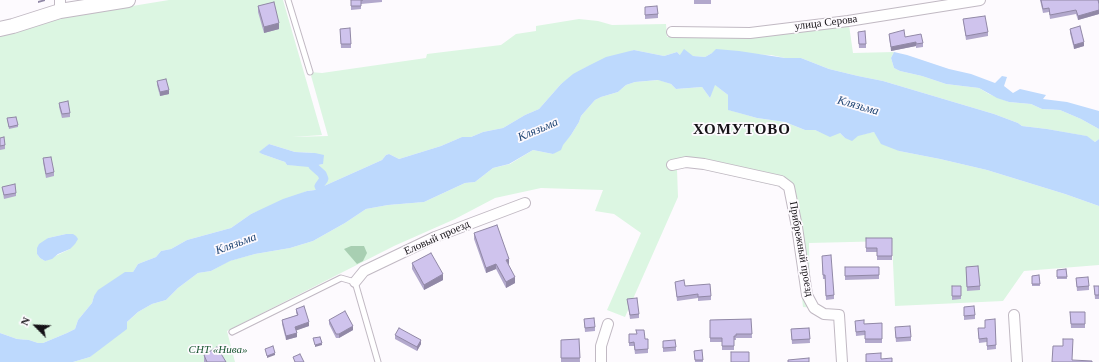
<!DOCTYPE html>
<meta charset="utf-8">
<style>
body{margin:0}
#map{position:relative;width:1099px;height:362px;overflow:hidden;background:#fdfafe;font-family:Georgia,serif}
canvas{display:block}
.north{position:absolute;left:16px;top:306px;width:40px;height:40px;-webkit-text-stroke:3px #fdfafe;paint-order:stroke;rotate:294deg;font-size:11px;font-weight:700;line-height:16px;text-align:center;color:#151216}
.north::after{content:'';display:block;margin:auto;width:14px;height:18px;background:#151216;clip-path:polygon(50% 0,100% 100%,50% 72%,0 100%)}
</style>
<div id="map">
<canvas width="1099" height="362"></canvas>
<div class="north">N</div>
</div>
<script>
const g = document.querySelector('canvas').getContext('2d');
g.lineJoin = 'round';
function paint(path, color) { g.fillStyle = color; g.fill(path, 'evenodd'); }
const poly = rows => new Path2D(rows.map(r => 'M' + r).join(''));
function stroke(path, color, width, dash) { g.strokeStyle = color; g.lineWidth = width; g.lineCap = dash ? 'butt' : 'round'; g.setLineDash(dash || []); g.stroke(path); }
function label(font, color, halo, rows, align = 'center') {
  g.font = font + ' Georgia,serif'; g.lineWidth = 3.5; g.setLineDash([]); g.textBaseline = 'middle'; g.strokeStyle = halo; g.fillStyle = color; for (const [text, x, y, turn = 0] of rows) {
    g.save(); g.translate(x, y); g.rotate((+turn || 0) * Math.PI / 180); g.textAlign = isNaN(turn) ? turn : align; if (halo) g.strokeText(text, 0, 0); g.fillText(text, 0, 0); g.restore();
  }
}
paint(poly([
 [169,0,283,0,322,135,292,137,328,136,310,72,322,73,426,58,427,54,501,45,516,34,536,31,536,26,579,19,598,21,612,25,666,24,667,37,720,37,849,25,853,53,894,52,891,58,894,68,900,71,922,76,946,84,979,88,989,94,1009,102,1031,104,1042,109,1060,110,1081,119,1099,129,1099,139,1095,142,1086,136,1047,129,1022,126,1018,123,994,114,883,81,858,76,829,69,801,58,785,58,771,55,712,53,705,57,680,55,677,52,664,56,634,50,584,68,561,84,539,109,525,115,503,128,483,132,471,137,462,137,441,146,399,159,389,154,386,155,382,160,315,190,307,191,251,214,231,228,187,240,171,249,161,251,156,257,138,264,133,272,94,296,92,303,78,320,75,329,67,333,43,343,38,343,29,340,17,339,0,333,0,34,65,17],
 [269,144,295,152,315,153,323,164,313,166,287,165,285,162,262,154,260,152],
 [66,234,70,249,45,261,40,258,37,254,48,238],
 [659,80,671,84,676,89,702,87,710,98,714,84,728,95,729,110,757,118,785,122,805,130,815,130,822,133,840,133,845,138,874,132,899,151,940,159,987,170,1065,194,1099,206,1099,265,1024,271,1003,301,895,306,892,241,809,243,810,291,814,308,803,307,795,234,784,188,777,186,692,167,677,169,678,197,625,317,607,310,641,233,614,214,595,211,603,190,541,188,495,198,455,219,394,246,227,331,235,362,73,362,90,357,138,312,152,304,166,300,178,288,198,273,211,271,229,261,255,254,290,248,313,241,345,223,366,209,388,205,424,202,465,183,475,182,493,168,510,164,533,150,553,154,571,135,579,122,581,116,595,100,601,97,618,92,626,85,635,82]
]), '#dcf6e2');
paint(poly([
 [351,246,364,246,367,253,363,261,357,264,344,249]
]), '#a8cfb2');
paint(poly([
 [684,49,693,56,705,57,712,53,716,49,739,51,785,58,801,58,829,69,858,76,883,81,994,114,1018,123,1022,126,1047,129,1087,136,1095,142,1099,139,1099,206,1065,194,987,170,940,159,899,151,881,144,874,132,858,136,852,141,845,138,840,133,830,137,815,130,805,130,785,122,757,118,728,110,728,95,715,85,710,98,702,87,676,89,671,84,658,80,635,82,626,85,618,92,601,97,595,100,581,116,579,122,571,135,563,145,561,150,553,154,533,150,509,164,493,168,475,182,465,183,424,202,388,205,366,209,345,223,313,241,290,248,255,254,230,261,211,271,198,273,178,288,166,300,152,304,138,312,127,322,127,329,90,357,73,362,0,362,0,333,17,339,29,340,38,343,43,343,67,333,75,329,78,320,92,303,94,296,98,290,125,272,133,272,138,264,156,257,161,251,171,249,187,240,231,228,251,214,283,199,307,191,315,190,382,160,386,155,389,154,399,159,441,146,462,137,471,137,483,132,503,128,525,115,539,109,561,84,573,74,584,68,606,57,634,50,664,56,677,52,680,55],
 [894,52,907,55,949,69,971,74,995,83,1002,76,1007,77,1004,86,1013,93,1020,89,1046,95,1043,99,1067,102,1099,111,1099,129,1081,119,1060,110,1042,109,1031,104,1009,102,997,98,979,88,946,84,922,76,900,71,894,68,891,58],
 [269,144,295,152,315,153,324,155,323,164,309,167,287,165,285,162,262,154,259,152],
 [66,234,73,234,76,236,78,239,75,244,70,249,58,254,52,259,45,261,40,258,37,254,37,248,39,244,48,238]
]), '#bdd9fd');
stroke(poly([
 [313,166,322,174,324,179,319,186,325,199]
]), '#bdd9fd', 9);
const lane = poly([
 [288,0,310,72],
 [232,332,341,278,355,282,378,362]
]);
const street = poly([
 [60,0,60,11],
 [672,32,750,33,848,21,980,0],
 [672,165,686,162,704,164,781,181,789,187,797,227,807,295,814,308,824,314,839,315,842,362],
 [355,282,364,271,435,237,525,203],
 [1014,315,1017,362],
 [601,362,601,346,608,324]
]);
const secondary = poly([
 [0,29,13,26,60,11,128,0]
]);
stroke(lane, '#c1b9c3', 7);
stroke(street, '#c1b9c3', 12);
stroke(secondary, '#c1b9c3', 16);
stroke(lane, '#fff', 5);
stroke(street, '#fff', 10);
stroke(secondary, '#fff', 14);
paint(poly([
 [351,0,382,0,382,2,361,4,361,9,351,10],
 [694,0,711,0,711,4,694,4],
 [1040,0,1099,0,1099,14,1078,20,1076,14,1050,19,1049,12,1043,13],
 [258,6,279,29,264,33,258,12],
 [645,7,658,14,658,18,645,19],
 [963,19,988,32,988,36,966,40],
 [340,29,351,44,351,48,341,48],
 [1070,29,1084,46,1074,49,1070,33],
 [858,32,866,44,866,48,859,48],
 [889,34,923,43,923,47,916,48,916,46,891,51,889,37],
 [157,81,169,94,160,96,157,85],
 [59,103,70,113,70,117,62,118,59,107],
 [7,118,18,125,18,127,9,129],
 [0,138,5,145,5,149,0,150],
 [43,158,54,172,54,176,46,178,43,162],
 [2,187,16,193,16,196,4,199],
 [474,233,515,283,506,288,496,269,486,273,474,239],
 [866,238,892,238,892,260,877,260,877,252,866,252],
 [822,260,834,295,834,299,826,300,825,279,823,279],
 [412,263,443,280,424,290,412,269],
 [845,267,879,267,879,279,845,280],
 [1066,269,1067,279,1057,279,1057,270],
 [966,271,980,286,980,290,967,291],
 [1039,275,1040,286,1032,286,1032,276],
 [1076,278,1089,286,1089,290,1077,291],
 [675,282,711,296,711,300,698,301,698,298,677,301],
 [952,286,961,286,961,299,952,300],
 [1094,286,1099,286,1099,299,1095,299],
 [627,299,639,314,639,318,630,319],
 [964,307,975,315,975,319,964,320],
 [296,309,309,326,296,330,297,337,286,340,282,324,282,320,297,315,296,313],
 [1070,312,1085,312,1085,328,1071,328],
 [584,319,595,327,595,331,585,332],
 [751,319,752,338,736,338,736,340,734,340,734,350,722,350,722,342,710,342,710,320],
 [995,319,996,349,987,350,987,342,979,343,978,328,985,328],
 [329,320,353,330,339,338,336,338,329,324],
 [855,321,864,324,882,323,882,343,865,343,865,335,856,336],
 [809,328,810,343,792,344,791,329],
 [895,331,911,337,911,341,896,342],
 [629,334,645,339,648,339,648,353,635,354,634,346,629,346],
 [395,335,421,344,417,351,395,339],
 [579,339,580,362,561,362,561,340],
 [663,341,676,347,676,351,663,352],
 [702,350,703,362,695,362,694,351],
 [204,355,226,362,204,362]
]), '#b2a8cc');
paint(poly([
 [42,0,45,0,45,1,38,3,38,1],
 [1099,10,1099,14,1078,20,1078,16],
 [279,23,279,29,264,33,264,27],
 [916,42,916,46,891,51,891,47],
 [1084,42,1084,46,1074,49,1074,45],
 [169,90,169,94,160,96,160,92],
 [509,259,509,265,506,260],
 [496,264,496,269,486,273,486,268],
 [443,274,443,280,424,290,424,285],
 [515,277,515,283,506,288,506,282],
 [309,322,309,326,295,331,295,327],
 [353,326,353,330,339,338,339,334],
 [297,333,297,337,286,340,286,336],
 [421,340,421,344,417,351,417,347],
 [322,343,322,345,315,347,315,345],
 [275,353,275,355,267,358,267,356]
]), '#9188a6');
const building = poly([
 [351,0,363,0,361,0,361,6,351,6,351,0],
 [1041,0,1099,0,1098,0,1099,4,1099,10,1078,16,1076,10,1050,15,1049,8,1043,9,1041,0],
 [274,2,279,23,264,27,258,6,274,2],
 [657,6,658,14,645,15,645,7,657,6],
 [985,16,988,32,966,36,963,19,985,16],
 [1080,26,1084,42,1074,45,1070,29,1080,26],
 [350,28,351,44,341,44,340,29,350,28],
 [904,30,905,37,921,34,923,43,916,44,916,42,891,47,889,34,904,30],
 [865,31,866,44,859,44,858,32,865,31],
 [166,79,169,90,160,92,157,81,166,79],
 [68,101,70,113,62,114,59,103,68,101],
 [16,117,18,125,9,127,7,118,16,117],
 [4,137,5,145,0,146,0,138,4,137],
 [51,157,54,172,46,174,43,158,51,157],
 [15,184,16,193,4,195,2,187,15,184],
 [497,225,509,259,506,260,515,277,506,282,496,264,486,268,474,233,497,225],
 [866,238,892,238,892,256,877,256,877,248,866,248,866,238],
 [431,253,443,274,424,285,412,263,431,253],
 [831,255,834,295,826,296,825,275,823,275,822,256,831,255],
 [978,266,980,286,967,287,966,267,978,266],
 [845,267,879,267,879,275,845,276,845,267],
 [1066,269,1067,277,1057,277,1057,270,1066,269],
 [1039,275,1040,284,1032,284,1032,276,1039,275],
 [1088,277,1089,286,1077,287,1076,278,1088,277],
 [684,280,685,286,710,284,711,296,698,297,698,294,677,297,675,282,684,280],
 [952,286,961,286,961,296,952,296,952,286],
 [1094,286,1099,286,1099,295,1095,295,1094,286],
 [637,298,639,314,630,315,627,299,637,298],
 [304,306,309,322,295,327,297,333,286,336,282,320,298,315,296,309,304,306],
 [974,306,975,315,964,316,964,307,974,306],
 [345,311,353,326,339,334,336,334,329,320,345,311],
 [1070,312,1085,312,1085,324,1071,324,1070,312],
 [594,318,595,327,585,328,584,319,594,318],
 [751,319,752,334,736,334,736,336,734,336,734,346,722,346,722,338,710,338,710,320,751,319],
 [995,319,996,345,987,346,987,338,979,339,978,328,985,328,985,320,995,319],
 [864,320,864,324,882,323,882,339,865,339,865,331,856,332,855,321,864,320],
 [910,326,911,337,896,338,895,327,910,326],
 [399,328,421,340,417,347,395,335,399,328],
 [809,328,810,339,792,340,791,329,809,328],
 [636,330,644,330,645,339,648,339,648,349,635,350,634,342,629,343,629,334,637,334,636,330],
 [320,337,322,343,315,345,313,338,320,337],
 [579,339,580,358,561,358,561,340,579,339],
 [1063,339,1073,339,1072,360,1092,361,1092,362,1052,362,1053,346,1063,346,1063,339],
 [675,340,676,347,663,348,663,341,675,340],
 [273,346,275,353,267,356,265,349,273,346],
 [217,347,226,362,207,362,204,355,217,347],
 [702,350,703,360,695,360,694,351,702,350],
 [731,352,749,352,749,362,731,362,731,352],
 [881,353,881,359,892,358,892,362,866,362,866,354,881,353],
 [300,354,304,362,295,362,293,357,300,354],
 [809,358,809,362,788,362,788,360,809,358]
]);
paint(building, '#cfc3ed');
stroke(building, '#9188a6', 1);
label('11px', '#151216', '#fdfafe', [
 ["улица Серова",826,23,-7],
 ["Еловый проезд",437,238,-24],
 ["Прибрежный проезд",801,249,80]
]);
label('italic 11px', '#195630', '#fdfafe', [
 ["СНТ «Нива»",218,350]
]);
label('italic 12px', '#234876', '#fdfafe', [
 ["Клязьма",858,106,16],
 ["Клязьма",538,130,-23],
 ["Клязьма",236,244,-20]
]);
g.letterSpacing = '1px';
label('bold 15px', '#151216', '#fdfafe', [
 ["ХОМУТОВО",742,130]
]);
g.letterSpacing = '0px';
</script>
